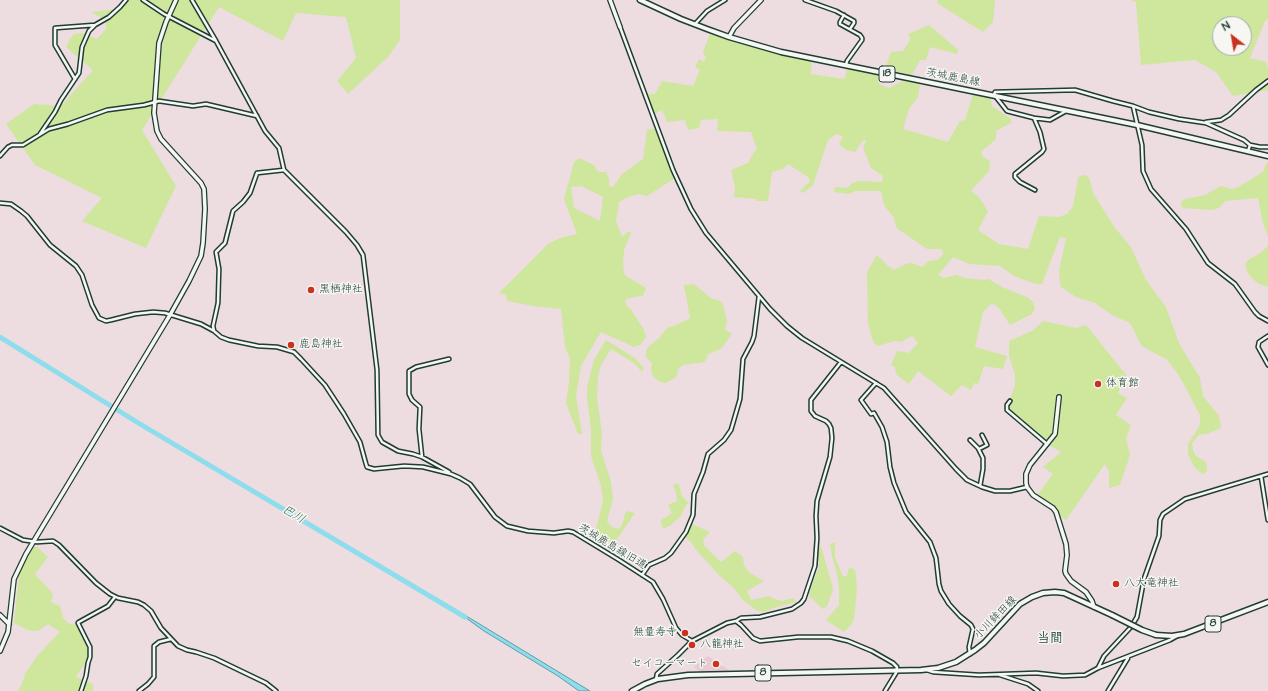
<!DOCTYPE html>
<meta charset="utf-8">
<style>
body{margin:0}
#map{position:relative;width:1268px;height:691px;overflow:hidden;background:#eddce0;font-family:"Architects Daughter",sans-serif}
canvas{display:block}
.north{position:absolute;left:1212px;top:16px;width:40px;height:40px;box-sizing:border-box;background:#f6f6f2;border:1px solid #a0aca6;border-radius:50%;rotate:329deg;font-size:11px;font-weight:700;line-height:16px;text-align:center;color:#1f3d34}
.north::after{content:'';display:block;margin:auto;width:14px;height:18px;background:#c8321e;clip-path:polygon(50% 0,100% 100%,50% 72%,0 100%)}
</style>
<div id="map">
<canvas width="1268" height="691"></canvas>
<div class="north">N</div>
</div>
<script>
const g = document.querySelector('canvas').getContext('2d');
g.lineJoin = 'round';
function paint(path, color) { g.fillStyle = color; g.fill(path, 'evenodd'); }
const poly = rows => new Path2D(rows.map(r => 'M' + r).join(''));
function stroke(path, color, width, dash) { g.strokeStyle = color; g.lineWidth = width; g.lineCap = dash ? 'butt' : 'round'; g.setLineDash(dash || []); g.stroke(path); }
function label(font, color, halo, rows, align = 'center') {
  g.font = font + ' "Architects Daughter","Klee One",sans-serif'; g.lineWidth = 3; g.setLineDash([]); g.textBaseline = 'middle'; g.strokeStyle = halo; g.fillStyle = color; for (const [text, x, y, turn = 0] of rows) {
    g.save(); g.translate(x, y); g.rotate((+turn || 0) * Math.PI / 180); g.textAlign = isNaN(turn) ? turn : align; if (halo) g.strokeText(text, 0, 0); g.fillText(text, 0, 0); g.restore();
  }
}
paint(poly([
 [708,656,730,671,700,672,694,667]
]), '#e7cad3');
paint(poly([
 [125,0,400,0,400,40,388,57,348,94,337,81,356,58,346,17,296,13,283,41,219,7,142,130,176,186,146,248,82,221,102,198,35,165,6,124,34,104,61,106,93,70,66,47,70,39,74,34,82,33,97,39,106,29,106,24,100,17,91,12,118,9],
 [938,0,995,0,993,22,983,32,937,3],
 [1131,0,1268,0,1268,19,1265,21,1250,58,1266,62,1268,70,1268,90,1233,96,1216,72,1195,60,1141,65,1136,2],
 [1220,24,1244,24,1244,48,1220,48],
 [929,25,958,50,957,54,930,47,926,60,920,60,912,75,885,69,891,52,903,51,910,40,910,37,908,34],
 [710,34,792,57,812,61,811,74,845,79,847,68,878,75,879,84,889,88,903,81,920,84,918,97,909,109,903,129,948,142,960,121,965,120,973,94,990,96,992,106,1010,118,1012,122,996,131,996,139,981,152,983,157,990,161,989,171,971,191,979,197,988,211,978,230,999,244,1028,249,1039,216,1058,217,1067,214,1073,206,1078,178,1080,176,1086,175,1090,180,1093,193,1115,228,1131,247,1146,280,1166,307,1179,343,1200,378,1203,396,1219,416,1221,428,1207,434,1199,435,1192,443,1193,451,1196,456,1206,462,1207,469,1206,472,1203,474,1197,470,1193,465,1188,454,1188,444,1199,427,1200,422,1200,415,1182,381,1175,370,1166,359,1147,349,1141,345,1131,325,1128,322,1112,315,1095,303,1076,297,1061,287,1060,284,1059,271,1066,238,1060,237,1042,284,1036,284,1014,276,1000,266,969,264,953,257,938,275,944,278,956,275,965,278,983,280,988,279,1002,287,1029,298,1033,302,1035,308,1032,314,1010,325,999,308,994,304,990,305,983,312,975,347,1007,356,1003,369,984,366,978,384,974,383,971,390,962,385,951,396,918,371,909,384,898,376,896,374,895,367,891,365,897,351,909,353,918,343,912,336,901,342,894,341,881,345,877,346,873,341,868,323,867,272,877,255,887,265,894,270,906,264,911,263,923,267,928,261,936,260,939,259,943,254,943,251,940,249,927,249,898,229,896,227,894,218,884,205,881,191,855,191,849,194,834,192,835,187,848,188,852,183,859,181,882,182,883,176,871,168,863,148,866,140,863,140,855,152,846,150,839,144,843,137,836,134,828,140,813,185,803,193,800,191,810,181,808,177,788,164,783,169,772,172,768,201,757,201,756,199,734,197,735,187,731,170,748,163,754,152,757,149,751,132,717,131,718,119,701,120,699,128,688,130,685,120,667,122,662,110,654,114,646,94,655,94,662,81,693,86,700,70,695,67,699,59,704,62,706,58,703,52],
 [657,128,675,178,647,196,638,194,628,197,619,202,616,221,622,237,629,231,631,233,624,250,623,264,624,273,626,276,646,288,643,296,634,297,625,300,627,306,630,308,644,330,646,336,645,339,640,345,634,347,601,332,581,366,576,396,582,434,578,434,566,403,569,382,570,359,565,347,561,309,533,306,507,301,506,295,499,293,548,244,560,238,577,234,564,199,574,162,579,158,594,165,597,171,600,172,606,172,609,179,609,186,613,187,622,174,643,159,647,130],
 [581,186,603,197,600,221,574,208,571,187],
 [1266,163,1268,163,1268,237,1263,223,1258,198,1225,201,1219,208,1212,210,1182,208,1181,202,1185,199,1205,195,1221,186,1232,189,1238,187,1263,172],
 [1268,246,1268,287,1259,284,1254,280,1249,275,1245,266,1246,263,1248,260,1259,254],
 [694,284,711,298,720,301,723,304,727,322,725,330,732,334,721,349,708,354,706,360,704,362,683,365,678,369,677,376,675,378,666,383,663,383,657,380,652,375,651,369,652,363,646,357,646,351,649,346,659,338,667,328,676,325,690,318,684,285],
 [1043,321,1076,328,1086,325,1127,376,1118,393,1127,398,1116,415,1131,425,1126,438,1130,455,1120,485,1109,488,1109,471,1105,464,1066,520,1060,516,1057,510,1053,506,1037,496,1053,474,1043,467,1061,452,1047,444,1007,410,1007,407,1015,385,1015,375,1009,356,1009,341,1032,331],
 [606,340,635,358,644,368,642,372,634,363,611,349,601,365,598,376,597,398,602,433,601,450,611,482,613,499,607,521,612,527,619,529,622,525,626,511,635,513,614,543,604,541,598,538,595,533,603,501,601,486,591,456,591,431,587,397,587,387,594,360],
 [677,483,679,485,682,496,689,503,686,505,681,516,671,525,663,529,661,523,661,520,672,513,668,505,677,501,676,492,673,486],
 [692,524,710,532,703,540,704,545,721,562,735,551,743,557,744,566,750,573,764,581,747,591,751,600,770,596,772,598,782,601,793,598,797,602,780,606,763,612,756,610,743,600,733,587,720,576,696,550,691,542,684,536],
 [835,542,835,558,843,576,847,576,849,567,855,570,856,576,857,589,854,619,851,625,844,632,826,620,839,605,839,588,837,573,832,556,830,544],
 [33,547,37,547,48,557,35,574,53,594,51,602,60,606,63,618,68,623,76,625,88,650,88,654,84,665,76,677,93,684,93,691,18,691,22,684,25,674,37,656,60,632,48,624,40,630,34,631,28,630,14,623,19,576,24,561],
 [821,547,832,584,833,590,827,606,823,609,809,596,809,592,819,567,818,548]
]), '#cee79d');
const water = poly([
 [455,610,468,617,590,691,579,691,558,676,484,631,455,610]
]);
paint(water, '#8edded');
stroke(water, '#629da3', 1);
stroke(poly([
 [0,337,140,424,465,617]
]), '#8edded', 5);
const minor = poly([
 [143,0,164,14,216,41],
 [192,0,216,41,265,131,279,148,284,170,346,232,357,245,363,255,377,370,378,435,382,442,398,451,413,454,422,457,449,472],
 [805,0,836,11,854,21,854,23,850,29],
 [844,15,840,22,840,24,860,35,862,38,862,40,847,61,846,65],
 [695,24,707,11,725,0],
 [620,27,673,170,691,209,706,233,770,309,787,326,802,338,884,388,956,469,967,480,982,487,995,491,1010,491,1027,487],
 [75,79,55,45,55,28,95,25],
 [994,95,995,92,1075,90,1113,101,1133,106,1149,112,1179,119,1206,123,1244,140,1250,145,1248,151],
 [996,97,1007,111,1034,118,1050,120,1066,111],
 [1133,106,1142,145,1143,171,1151,189,1186,229,1208,263,1235,284,1255,312,1259,316,1268,321],
 [1034,118,1040,132,1044,149,1042,152,1015,174,1015,177,1020,182,1035,190],
 [1206,122,1221,120,1229,115,1256,90,1268,81],
 [40,134,55,112,61,100,79,73,82,47,89,31,95,25,109,17,120,7,126,0],
 [1250,145,1260,147,1268,147],
 [0,156,8,147,12,145,23,145,49,129,68,124,107,110,144,105,159,101,193,106,206,104,257,116],
 [0,203,11,204,21,211,27,216,50,245,76,266,82,275,92,305,99,318,106,321,111,320,135,314,153,312,165,313,201,324,214,331,221,337,229,340,258,346,277,347,294,352,301,359,325,385,344,414,360,442,366,464,367,467,374,469,404,466,423,467,451,474,460,478,470,484,495,517,507,526,528,531,554,533,568,531,573,532,619,560,653,582,663,599,676,628,682,635,692,641],
 [214,331,213,326,218,303,219,269,216,252,225,243,233,211,243,202,250,193,257,173,284,170],
 [1268,336,1259,342,1258,347,1268,365],
 [876,383,861,400,871,414,874,413,882,427,887,442,890,467,894,483,906,512,930,542,936,558,939,584,941,591,949,604,960,616,971,625,973,629,969,647,970,654],
 [1010,401,1007,405,1007,410,1047,444],
 [970,440,978,448,983,458,983,469,980,486],
 [979,449,987,445,982,435],
 [422,457,419,429,420,407,412,400,409,394,409,371,416,367,449,359],
 [1261,476,1268,520],
 [0,528,23,540,37,542,53,541,59,545,96,583,110,594,118,598,138,602,144,605,151,611,161,628,178,646,187,650,196,652,214,658,266,683,276,691],
 [642,575,649,565,665,558,671,553,686,532,693,515,694,494,703,472,708,454,724,440,731,430,740,399,743,359,752,342,754,336,759,296],
 [736,621,741,618,760,617,792,609,801,603,804,599,815,566,817,538,816,516,817,501,830,457,832,438,831,428,829,424,826,421,815,416,811,411,811,400,841,362],
 [1098,668,1104,656,1131,627,1137,617,1144,579,1159,536,1160,520,1163,514,1185,499,1268,474],
 [927,670,933,672,979,675,1036,673,1063,676,1085,675,1098,668,1170,640,1177,636],
 [1000,675,1028,684,1038,691],
 [656,680,657,674,678,655,692,641,727,623,736,621,741,625,753,638,760,641,798,637,831,637,848,641,872,651,893,663,897,667,896,673,885,691],
 [81,691,86,676,88,663,90,657,90,647,78,623,79,622,108,606,115,597],
 [139,691,148,684,154,677,154,646,159,642,171,639],
 [1108,691,1128,658]
]);
const tertiary = poly([
 [610,0,620,27],
 [1059,397,1055,434,1030,465,1026,474,1026,483,1027,487,1033,495,1053,508,1056,512,1066,544,1067,555,1065,571,1066,574,1071,581,1086,592,1092,601,1094,607],
 [0,615,9,624],
 [0,651,8,632,14,579,26,554,170,315,189,281,201,256,203,243,205,209,204,189,201,183,161,139,157,131,154,113,159,43,166,22,176,0]
]);
const secondary = poly([
 [729,37,734,28,761,0]
]);
const primary = poly([
 [640,0,681,19,707,29,729,37,781,52,1137,125,1268,156],
 [1156,635,1172,636,1184,634,1268,602],
 [632,691,645,684,658,679,688,675,921,670,938,668,956,662,975,650,984,643,1020,604,1032,597,1043,593,1055,592,1064,593,1112,615]
]);
stroke(minor, '#1f3d34', 5.5);
stroke(tertiary, '#1f3d34', 6);
stroke(secondary, '#1f3d34', 6);
stroke(primary, '#1f3d34', 7);
stroke(minor, '#f6f6f2', 2.5);
stroke(tertiary, '#f6f6f2', 3.5);
stroke(secondary, '#f6f6f2', 3.5);
stroke(primary, '#f6f6f2', 4);
const primaryBridge = poly([
 [1112,615,1142,630,1156,635]
]);
stroke(primaryBridge, '#1f3d34', 7, []);
stroke(primaryBridge, '#f6f6f2', 4);
for (const [x, y, r, color] of [
 [311,290,4,"#c8321e"],
 [291,345,4,"#c8321e"],
 [1098,384,4,"#c8321e"],
 [1116,584,4,"#c8321e"],
 [685,633,4,"#c8321e"],
 [692,645,4,"#c8321e"],
 [716,664,4,"#c8321e"]
]) { const dot = new Path2D(); dot.arc(x, y, r, 0, 2 * Math.PI); g.fillStyle = color; g.fill(dot); stroke(dot, '#f6f6f2', 1.5); }
for (const [x, y, w] of [
 [887,74,16],
 [1213,624,16],
 [763,673,16]
]) { const box = new Path2D(); box.roundRect(x - w / 2, y - 8, w, 16, 3); g.fillStyle = '#f6f6f2'; g.fill(box); stroke(box, '#1f3d34', 1); }
label('bold 10px', '#1f3d34', null, [
 ["18",887,74],
 ["8",1213,624],
 ["8",763,673]
]);
label('11px', '#1f3d34', '#f6f6f2', [
 ["茨城鹿島線",953,78,11],
 ["茨城鹿島線旧道",612,547,31],
 ["小川鉾田線",996,618,-46]
]);
label('11px', '#1f3d34', '#f6f6f2', [
 ["黒栖神社",319,290],
 ["鹿島神社",299,345],
 ["体育館",1106,384],
 ["八大竜神社",1124,584],
 ["無量寿寺",677,633,"right"],
 ["八龍神社",700,645],
 ["セイコーマート",708,664,"right"]
], 'left');
label('italic 12px', '#355d59', '#f6f6f2', [
 ["巴川",293,515,31]
]);
label('bold 13px', '#1f3d34', '#f6f6f2', [
 ["当間",1050,639]
]);
</script>
